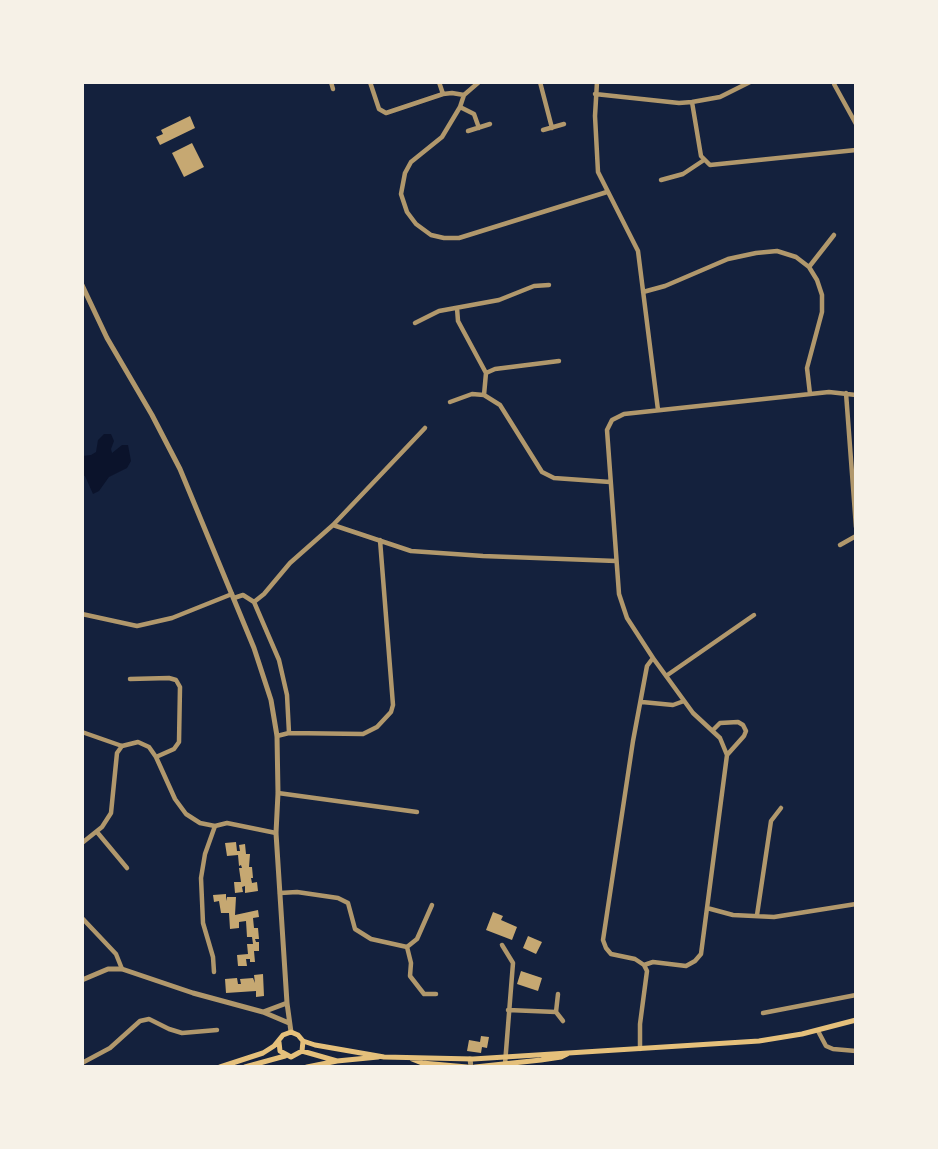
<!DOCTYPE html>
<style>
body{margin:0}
#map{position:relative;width:938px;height:1149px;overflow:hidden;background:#14213d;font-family:"Libre Baskerville",serif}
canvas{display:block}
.frame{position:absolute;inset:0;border:84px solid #f6f1e7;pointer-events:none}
</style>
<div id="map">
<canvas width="938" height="1149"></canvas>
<div class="frame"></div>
</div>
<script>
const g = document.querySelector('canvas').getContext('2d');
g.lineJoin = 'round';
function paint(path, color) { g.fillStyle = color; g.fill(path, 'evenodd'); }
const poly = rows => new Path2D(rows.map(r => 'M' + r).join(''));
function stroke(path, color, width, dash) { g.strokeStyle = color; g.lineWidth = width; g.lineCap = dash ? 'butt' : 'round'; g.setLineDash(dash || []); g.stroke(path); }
paint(poly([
 [104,434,111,434,114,441,111,449,112,453,122,445,128,445,131,461,127,468,109,477,99,491,93,494,85,476,82,475,82,456,91,455,96,452,98,440]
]), '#0b132b');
paint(poly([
 [190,116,195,128,160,145,156,137,163,134,161,130],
 [192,143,204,167,184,177,172,153],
 [236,842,237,851,240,851,239,845,245,844,246,854,250,854,249,867,252,867,253,878,251,878,252,883,257,882,258,891,245,893,245,886,242,887,243,892,235,893,234,882,241,882,239,868,242,868,241,865,239,866,238,855,227,856,225,843],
 [226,894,226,901,227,897,236,897,235,915,258,910,259,917,253,918,254,928,258,928,259,939,255,939,256,942,259,942,259,951,254,951,255,962,250,962,250,959,246,959,247,966,238,966,237,955,248,954,247,944,253,944,252,937,247,937,246,921,239,922,239,928,230,929,229,913,221,913,219,901,214,902,213,895],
 [493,912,503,916,501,920,517,927,512,940,486,930],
 [528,936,542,942,536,954,523,948],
 [521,971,542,978,538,991,517,984],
 [263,974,264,996,256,997,256,991,226,993,225,979,237,978,238,984,241,984,240,979,253,978,255,983,254,975],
 [481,1036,489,1037,487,1048,482,1047,481,1053,467,1051,469,1040,480,1042]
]), '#c6a872');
stroke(poly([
 [331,82,333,89],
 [370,82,379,109,386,113,443,94,452,93,464,95],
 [439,82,443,94],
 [479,82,464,95,460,107,442,137,411,162,405,173,401,194,407,212,416,224,431,235,444,238,459,238,607,192],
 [540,82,552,128],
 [597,82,595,116,598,172,638,251,658,410],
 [834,84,856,124],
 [595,94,679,103,692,102,720,97,750,82],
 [692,102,701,156,710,165,856,150],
 [460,107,474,114,479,128],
 [543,130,564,124],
 [468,131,490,124],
 [661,180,683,174,704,160],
 [809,267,834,235],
 [643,292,665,286,728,259,756,253,777,251,796,257,809,267,817,280,822,295,822,312,807,368,810,394],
 [457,308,458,321,486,373,484,395],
 [415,323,439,311,499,300,534,286,549,285],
 [486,373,495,369,559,361],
 [846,393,856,527],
 [450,402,472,394,484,395,500,405,542,472,554,478,610,482],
 [333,525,411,551,483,556,616,561],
 [840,545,856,536],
 [234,598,243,595,254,602,279,660,287,695,289,733],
 [254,602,264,594,290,563,333,525,425,428],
 [82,614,137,626,172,618,232,594],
 [666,676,754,615],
 [130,679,169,678,176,680,180,687,179,742,174,749,156,757],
 [642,702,673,705,684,701],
 [713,730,720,723,738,722,743,725,746,731,744,736,727,755],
 [82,732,122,746,138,742,149,747,156,757,175,799,186,814,200,823,215,826,227,823,276,833],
 [277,736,289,733,363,734,377,727,391,712,393,705,380,540],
 [278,793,417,812],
 [97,832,127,868],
 [82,843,102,827,111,813,117,753,122,746],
 [280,893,297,892,338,898,348,903,355,929,371,939,407,947,417,939,432,905],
 [707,908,733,915,774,917,856,904],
 [757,915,771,821,781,808],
 [82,918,116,954,122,969],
 [502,945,513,963,505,1064],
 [407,947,411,963,410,976,424,994,436,994],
 [644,965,653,962,686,966,695,961,701,954,727,755,720,738,693,713,653,658],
 [214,972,213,957,203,923,201,878,205,854,215,826],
 [508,1010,556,1012,558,994],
 [556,1012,563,1021],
 [763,1013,856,995],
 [818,1031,826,1046,833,1049,856,1051],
 [640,1049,640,1024,647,971,644,965,635,959,611,954,606,948,603,940,633,741,647,666,653,658,627,618,619,594,607,430,612,420,624,414,829,392,856,395],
 [82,1063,110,1048,140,1021,149,1019,169,1029,182,1033,217,1030]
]), '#b1986c', 4.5);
stroke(poly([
 [82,285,107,338,152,415,180,469,254,648,271,700,277,736,278,793,276,833,287,1003,291,1032],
 [82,980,108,969,122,969,193,993,263,1012,289,1023],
 [263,1012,287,1003],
 [470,1059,471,1067]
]), '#b1986c', 5);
stroke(poly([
 [279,1042,280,1051,291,1057,302,1051,303,1041],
 [302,1051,337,1061],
 [412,1059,422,1063,467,1067],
 [220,1067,263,1053,274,1046,283,1035,291,1032,298,1035,303,1041,315,1045,384,1057,473,1059,759,1041,802,1034,856,1020],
 [245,1067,285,1056],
 [307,1067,337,1061,378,1057],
 [475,1067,541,1060,561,1057,567,1054]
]), '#e5c07b', 5);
</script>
